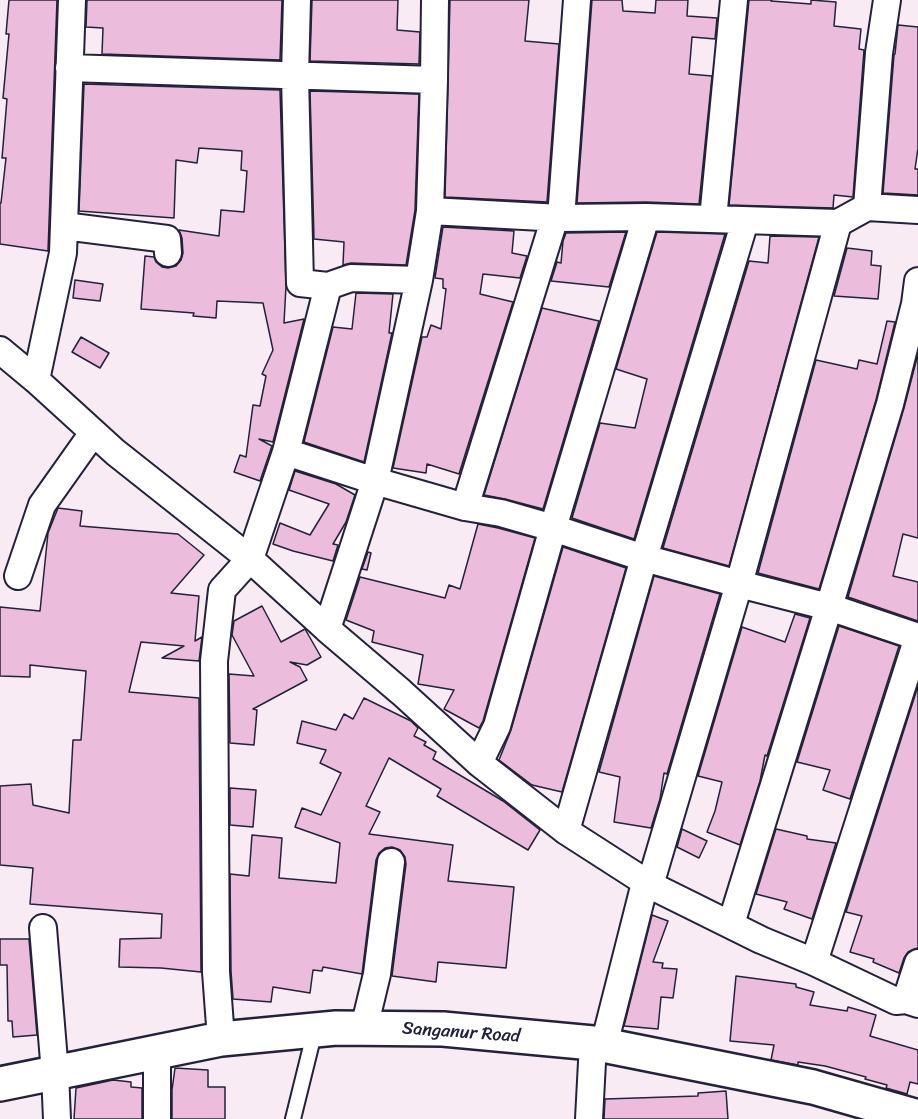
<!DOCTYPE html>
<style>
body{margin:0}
canvas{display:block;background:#f9ebf4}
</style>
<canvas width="918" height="1119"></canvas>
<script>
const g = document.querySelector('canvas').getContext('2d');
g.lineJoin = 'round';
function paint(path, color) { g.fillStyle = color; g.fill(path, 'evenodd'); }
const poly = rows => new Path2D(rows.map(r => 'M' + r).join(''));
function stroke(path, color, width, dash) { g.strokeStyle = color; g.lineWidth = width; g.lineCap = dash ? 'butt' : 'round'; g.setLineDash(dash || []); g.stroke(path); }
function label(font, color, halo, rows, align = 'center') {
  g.font = font + ' Sriracha,sans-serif'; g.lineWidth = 4.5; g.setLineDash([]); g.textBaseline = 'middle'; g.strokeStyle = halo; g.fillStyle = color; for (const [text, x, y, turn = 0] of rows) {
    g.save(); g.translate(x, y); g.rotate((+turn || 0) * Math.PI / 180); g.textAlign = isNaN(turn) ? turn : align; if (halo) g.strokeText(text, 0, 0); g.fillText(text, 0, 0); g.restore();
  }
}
const building = poly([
 [9,0,57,0,48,251,0,244,0,203,1,203,6,158,2,158,7,99,3,98,9,34,6,34,9,0],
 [87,0,282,0,280,60,102,54,103,28,86,27,87,0],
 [312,0,398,0,397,30,420,32,419,64,310,61,312,0],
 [450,0,529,0,525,41,559,44,547,202,445,197,450,0],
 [592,0,622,0,623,11,655,13,656,0,688,0,687,16,717,18,715,39,692,37,689,74,712,76,699,204,646,202,577,203,592,0],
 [749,0,772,0,771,1,811,4,811,0,836,2,834,26,861,29,859,49,864,50,853,197,834,195,833,208,729,205,749,0],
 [898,25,918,27,918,148,915,169,918,169,918,195,883,193,894,55,895,54,898,25],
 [84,84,280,90,286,286,284,323,304,319,273,442,259,439,272,446,260,481,234,472,240,455,246,457,253,405,260,406,266,376,262,374,273,350,263,303,217,301,216,318,193,316,194,313,141,309,145,256,154,257,156,262,162,267,168,268,176,266,181,260,183,253,182,238,179,230,219,236,221,210,244,212,247,171,241,170,242,151,199,148,197,163,176,160,174,218,79,211,84,84],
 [310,91,419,94,415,210,406,265,351,263,343,265,344,242,314,239,310,91],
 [443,227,514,231,512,253,527,256,520,278,483,274,480,294,513,302,459,474,427,464,426,473,393,468,422,337,427,337,431,325,441,329,446,289,443,288,443,279,435,278,443,227],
 [626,232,609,287,551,281,557,262,561,263,563,241,566,233,626,232],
 [657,232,725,234,634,539,572,518,600,423,635,428,647,379,616,369,657,232],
 [770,236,819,237,729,566,663,548,749,261,768,263,770,236],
 [847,248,872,251,871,265,881,266,878,299,834,296,847,248],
 [75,280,103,284,100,301,73,298,75,280],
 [356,293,393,294,389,333,392,333,364,462,304,442,333,327,352,329,356,293],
 [542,308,599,321,543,509,505,499,484,495,542,308],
 [887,321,895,322,876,400,819,589,758,573,816,360,857,369,859,360,877,364,887,321],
 [81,337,109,353,100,368,72,352,81,337],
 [918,354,918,538,903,534,893,576,918,582,918,621,848,597,904,408,918,354],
 [295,471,336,484,355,495,346,522,333,544,338,545,333,561,293,551,273,544,280,523,310,535,329,504,289,490,295,471],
 [58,508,82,511,80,526,178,534,204,555,171,593,199,596,195,641,202,637,199,661,162,658,184,646,141,642,129,692,199,698,201,972,161,968,119,967,120,939,161,938,162,914,30,904,33,868,0,865,0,786,31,784,33,805,69,813,73,740,81,740,86,671,30,665,30,677,0,676,0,607,40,611,48,533,58,508],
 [478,524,498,528,535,538,483,721,479,728,444,709,454,690,418,684,423,655,372,642,374,631,346,620,360,577,445,598,449,585,460,589,478,524],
 [563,547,626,568,562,792,532,785,499,760,511,730,563,547],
 [368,552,371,553,367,570,362,569,368,552],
 [654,576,720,594,667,774,664,773,660,799,651,828,614,822,620,777,599,772,654,576],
 [262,606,281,642,305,629,321,657,307,665,290,662,300,667,307,680,253,709,257,710,254,745,230,743,229,674,254,676,232,635,234,621,262,606],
 [795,614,810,618,767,756,765,755,760,781,740,845,707,832,715,811,722,782,698,776,742,627,785,642,795,614],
 [839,626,899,646,850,799,823,790,830,770,797,762,839,626],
 [918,686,918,948,914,949,908,952,904,958,899,973,873,962,874,959,850,952,862,916,846,912,918,686],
 [364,698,411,721,418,728,414,736,426,742,424,745,436,752,433,759,503,801,540,830,528,850,437,796,441,789,389,758,366,806,380,812,369,834,453,845,448,881,514,887,506,968,438,962,436,982,392,976,406,864,405,857,400,850,392,847,385,848,379,853,376,860,362,974,323,967,322,971,313,970,310,993,273,987,271,1002,233,999,231,971,230,874,249,876,252,835,282,838,279,878,336,883,340,843,295,827,302,808,321,815,341,773,320,763,326,750,297,743,302,721,336,730,344,714,353,719,364,698],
 [230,788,256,790,253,827,230,825,230,788],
 [682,829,707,841,699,858,677,847,682,829],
 [776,829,807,836,807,839,836,843,812,919,784,909,787,902,756,894,776,829],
 [652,915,668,921,653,962,663,963,662,968,677,969,673,998,661,997,658,1029,624,1026,652,915],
 [0,939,29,939,37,1035,13,1037,12,1021,8,1021,7,965,0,965,0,939],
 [736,976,796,984,796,987,814,992,810,1005,847,1011,848,1007,876,1015,870,1036,918,1050,918,1084,910,1082,907,1094,886,1088,887,1085,865,1079,866,1077,825,1066,798,1062,798,1065,771,1060,774,1045,730,1041,736,976],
 [175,1068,208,1070,208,1087,225,1087,225,1119,172,1119,172,1090,175,1068],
 [113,1080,131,1082,131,1087,142,1088,142,1119,74,1119,76,1088,113,1080],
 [726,1091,728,1119,604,1119,605,1099,698,1096,698,1093,726,1091]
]);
paint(building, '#ecbcdc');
stroke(building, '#22223b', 1.5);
const lane = poly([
 [293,1119,315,1030]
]);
const street = poly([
 [69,68,434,80],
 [867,207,879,53,887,0],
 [430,211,434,80,435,0],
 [561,218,577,0],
 [713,219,734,0],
 [64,226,167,239,168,253],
 [328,286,351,278,419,280],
 [0,350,36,380,115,452,250,559,327,629,401,692,479,763,566,831,650,885,761,940,814,962,896,1001,906,1000,918,1004],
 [36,380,63,253,72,0],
 [286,452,328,286,300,283,295,76,297,0],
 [465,507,555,217],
 [18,576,42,505,93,433],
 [327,629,375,481,419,280,430,211,561,218,646,217,838,223,867,207,918,210],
 [479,763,497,726,553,528,646,217],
 [566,831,644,558,745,221],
 [650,885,739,584,838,223],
 [731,924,829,607,890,404,915,304,918,281],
 [43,928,55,1073,57,1119],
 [906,1000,918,963],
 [364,1028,377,974,391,862],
 [221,1039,216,972,214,661,222,590,250,559,286,452,375,481,465,507,501,513,553,528,644,558,739,584,829,607,918,637,814,962],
 [604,1045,645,883],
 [157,1119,157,1052],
 [589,1119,593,1043]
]);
const secondary = poly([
 [0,1084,221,1039,336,1028,443,1029,593,1043,813,1087,918,1117]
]);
stroke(lane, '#22223b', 18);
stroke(street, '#22223b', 30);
stroke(secondary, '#22223b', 38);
stroke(lane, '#fff', 14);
stroke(street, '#fff', 26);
stroke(secondary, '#fff', 33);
label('18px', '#22223b', '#fff', [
 ["Sanganur Road",461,1033,4]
]);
</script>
